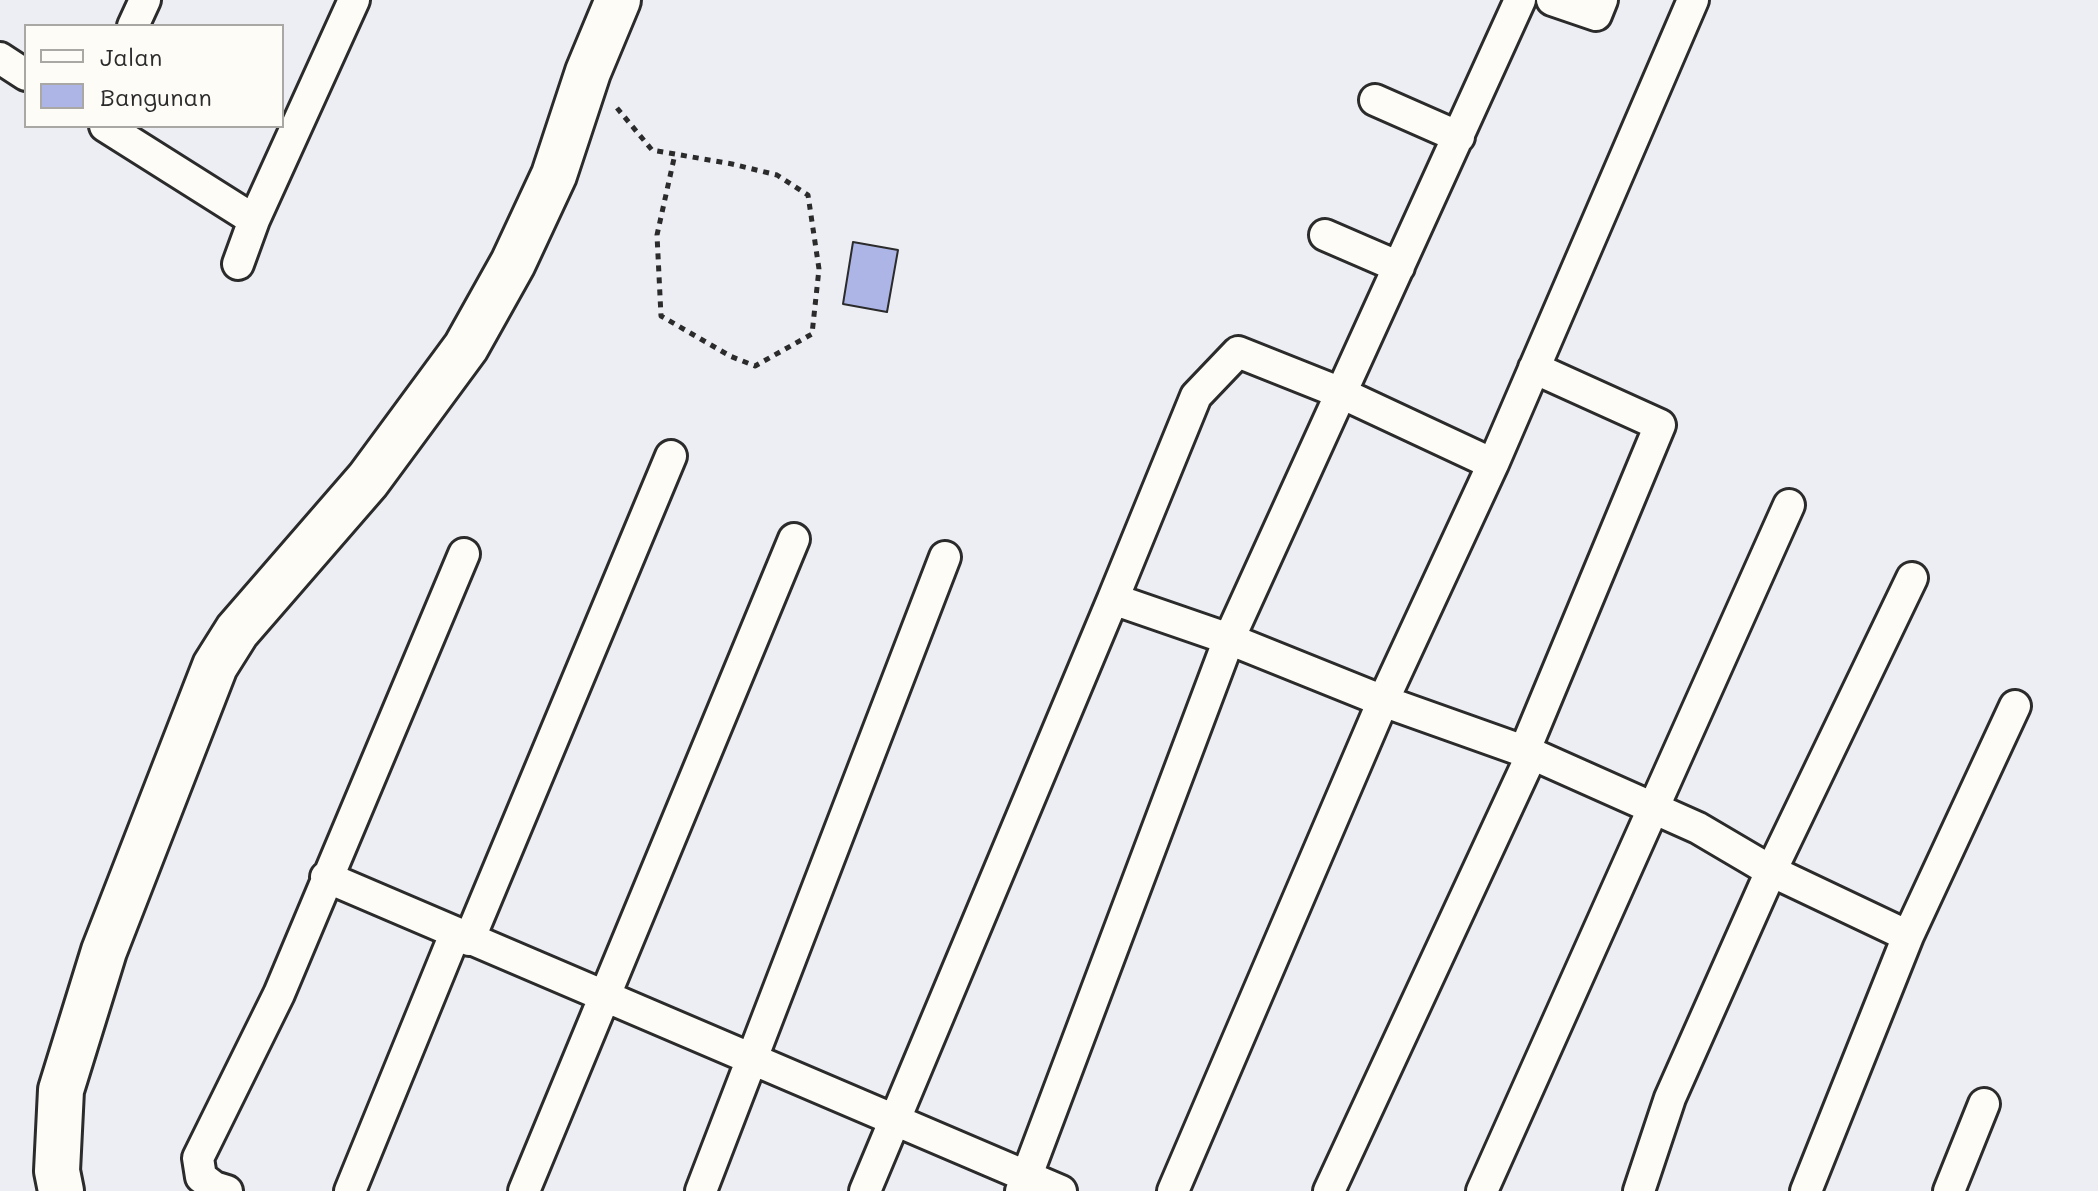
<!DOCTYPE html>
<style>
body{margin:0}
#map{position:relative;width:2098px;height:1191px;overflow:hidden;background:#edeef4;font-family:Mali,sans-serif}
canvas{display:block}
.legend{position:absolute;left:24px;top:24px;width:260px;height:104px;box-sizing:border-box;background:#fdfcf7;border:2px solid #a9a8a5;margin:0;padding:10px 14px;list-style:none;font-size:24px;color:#2b2b2b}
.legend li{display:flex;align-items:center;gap:16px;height:40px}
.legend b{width:40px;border:2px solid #a9a8a5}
</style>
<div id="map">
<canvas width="2098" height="1191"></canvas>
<ul class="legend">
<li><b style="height:10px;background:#fdfcf7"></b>Jalan</li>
<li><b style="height:22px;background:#adb5e6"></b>Bangunan</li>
</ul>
</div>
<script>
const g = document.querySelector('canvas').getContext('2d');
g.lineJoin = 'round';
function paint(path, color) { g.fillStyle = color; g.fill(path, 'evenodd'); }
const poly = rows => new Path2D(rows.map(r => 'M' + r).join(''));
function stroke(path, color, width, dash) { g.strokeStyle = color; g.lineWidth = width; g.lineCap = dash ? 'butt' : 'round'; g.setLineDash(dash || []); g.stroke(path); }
const building = poly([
 [853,242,898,250,887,312,843,304,853,242]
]);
paint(building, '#adb5e6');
stroke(building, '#2b2b2b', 2);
const minor = poly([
 [1552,0,1596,15,1602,0],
 [133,26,145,0],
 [0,58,26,75],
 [1375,100,1459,137],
 [105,126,254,220,238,264],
 [254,220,354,0],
 [1325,235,1399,267],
 [1113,599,1196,396,1238,352,1341,393,1493,464],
 [1524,752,1660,425,1534,368],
 [326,877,1061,1191],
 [1908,936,1771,871,1912,578],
 [469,940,671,456],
 [227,1191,214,1187,201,1177,198,1158,279,994,464,554],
 [350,1191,455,934],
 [524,1191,794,539],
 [701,1191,945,557],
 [865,1191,1113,599,1229,639,1383,701,1532,754,1698,828,1771,871,1670,1098,1639,1191],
 [1021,1191,1229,639,1520,0],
 [1173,1191,1383,701,1493,464,1693,0],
 [1329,1191,1532,754],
 [1482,1191,1789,505],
 [1806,1191,1908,936,2015,706],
 [1949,1191,1984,1104]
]);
const secondary = poly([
 [61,1191,57,1171,61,1090,104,951,215,666,237,631,368,480,466,347,513,263,554,175,588,72,618,0]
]);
stroke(minor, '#2b2b2b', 36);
stroke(secondary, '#2b2b2b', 50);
stroke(poly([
 [617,108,652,150,732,164,777,175,808,195,819,269,812,334,755,366,730,356,661,316,657,235,675,154]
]), '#2b2b2b', 5, [6, 6]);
stroke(minor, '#fdfcf7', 30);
stroke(secondary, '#fdfcf7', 44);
</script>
